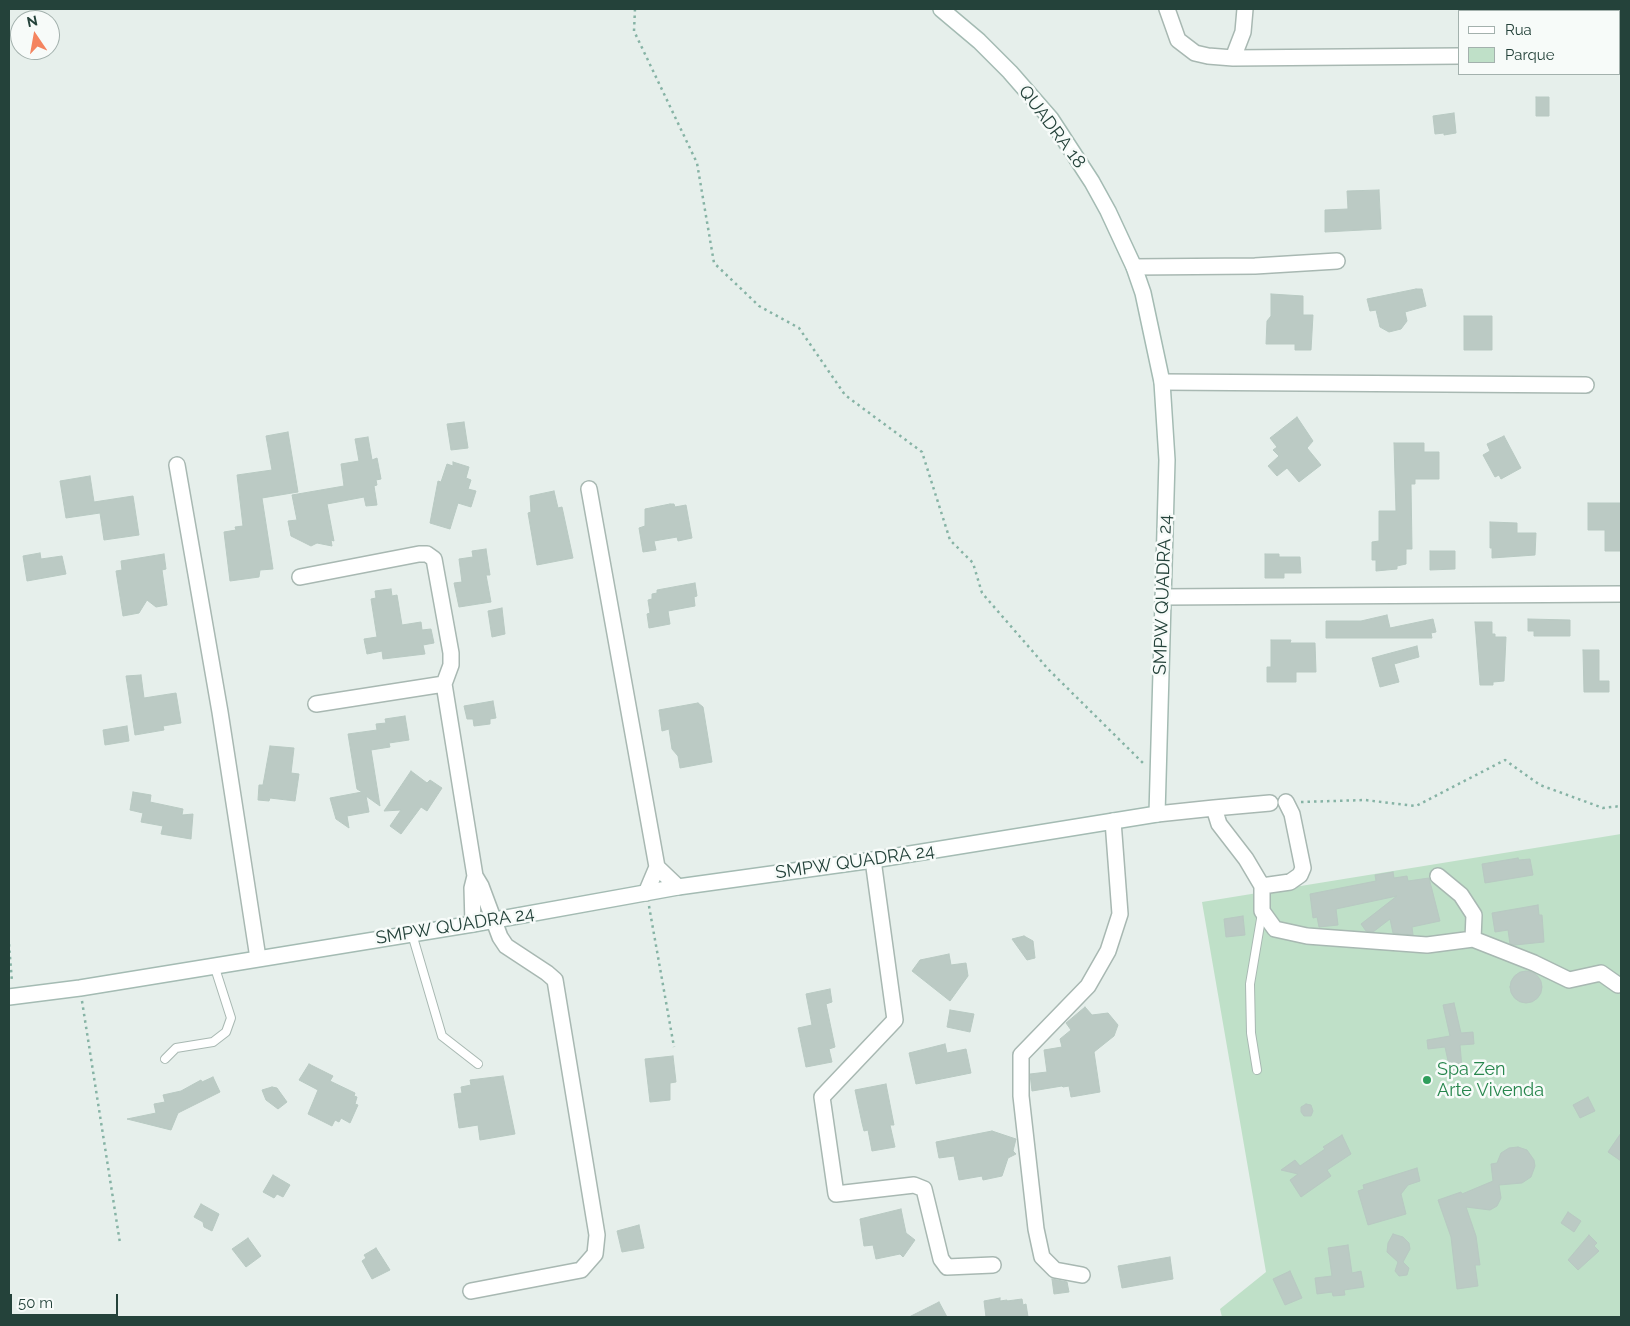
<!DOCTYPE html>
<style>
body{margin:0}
#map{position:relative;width:1630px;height:1326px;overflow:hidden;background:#e6efeb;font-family:Raleway,sans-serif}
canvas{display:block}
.frame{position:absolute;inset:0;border:10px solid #24423a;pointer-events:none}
.legend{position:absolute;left:1458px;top:10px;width:162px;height:65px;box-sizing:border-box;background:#f7fbf9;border:1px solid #a3b1ad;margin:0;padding:6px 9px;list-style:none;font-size:15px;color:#24423a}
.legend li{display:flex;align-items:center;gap:10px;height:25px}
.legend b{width:25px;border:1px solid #a3b1ad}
.north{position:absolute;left:10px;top:10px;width:50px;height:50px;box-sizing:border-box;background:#f7fbf9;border:1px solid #a3b1ad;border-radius:50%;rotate:348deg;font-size:14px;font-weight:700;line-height:20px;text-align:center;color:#24423a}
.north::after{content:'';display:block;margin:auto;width:18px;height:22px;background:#f4845f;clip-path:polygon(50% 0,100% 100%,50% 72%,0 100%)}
.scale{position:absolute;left:10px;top:1294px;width:108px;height:22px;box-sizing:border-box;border:2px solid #24423a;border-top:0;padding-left:6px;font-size:15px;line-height:18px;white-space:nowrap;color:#24423a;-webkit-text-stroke:4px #f7fbf9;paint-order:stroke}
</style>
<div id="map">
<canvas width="1630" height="1326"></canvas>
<div class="frame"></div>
<ul class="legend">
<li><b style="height:6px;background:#fff"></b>Rua</li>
<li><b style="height:14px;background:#bfe0c8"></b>Parque</li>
</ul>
<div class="north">N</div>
<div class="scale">50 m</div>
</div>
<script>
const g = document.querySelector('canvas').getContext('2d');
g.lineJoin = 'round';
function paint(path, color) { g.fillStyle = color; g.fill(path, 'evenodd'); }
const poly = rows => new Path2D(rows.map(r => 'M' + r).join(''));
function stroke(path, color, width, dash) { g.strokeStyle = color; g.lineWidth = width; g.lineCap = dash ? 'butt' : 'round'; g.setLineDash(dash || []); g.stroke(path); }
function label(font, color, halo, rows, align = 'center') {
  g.font = font + ' Raleway,sans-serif'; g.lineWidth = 5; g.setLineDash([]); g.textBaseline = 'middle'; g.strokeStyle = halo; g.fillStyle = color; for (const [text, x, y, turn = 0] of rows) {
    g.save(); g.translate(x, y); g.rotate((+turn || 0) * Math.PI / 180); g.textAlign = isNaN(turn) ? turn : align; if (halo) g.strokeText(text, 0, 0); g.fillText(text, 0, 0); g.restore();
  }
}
paint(poly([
 [1621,834,1621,1317,1222,1317,1220,1309,1266,1272,1202,902]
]), '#bfe0c8');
const building = poly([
 [1536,97,1549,97,1549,116,1536,116,1536,97],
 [1454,113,1456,133,1444,135,1444,133,1435,134,1433,116,1454,113],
 [1379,190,1381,229,1325,232,1325,210,1348,209,1347,191,1379,190],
 [1416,289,1422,289,1426,306,1405,312,1407,321,1401,329,1389,332,1380,327,1376,310,1370,311,1367,299,1416,289],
 [1271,294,1303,296,1303,315,1313,315,1311,350,1295,350,1295,344,1266,344,1267,321,1271,316,1271,294],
 [1464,316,1492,316,1492,350,1464,350,1464,316],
 [1297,417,1313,441,1307,448,1321,465,1299,482,1287,468,1277,476,1268,466,1279,456,1273,450,1277,447,1270,438,1297,417],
 [464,422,468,448,451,450,447,424,464,422],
 [288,432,298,492,262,498,273,569,260,570,259,577,230,581,224,532,236,530,235,527,243,526,237,475,272,470,266,436,288,432],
 [1504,436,1521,468,1501,479,1499,475,1495,477,1483,455,1490,451,1487,444,1504,436],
 [368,437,372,460,377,458,381,479,376,480,377,485,374,486,377,505,366,506,364,497,327,504,334,541,331,540,332,546,317,543,311,546,291,536,288,521,297,520,292,495,344,486,341,464,359,461,355,439,368,437],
 [1394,443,1424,443,1424,452,1439,452,1439,479,1415,479,1415,484,1411,484,1412,549,1406,549,1406,564,1397,566,1397,569,1376,571,1376,560,1372,560,1372,542,1379,541,1379,511,1396,511,1394,443],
 [453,462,469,467,466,478,471,480,468,489,476,491,471,507,458,503,450,529,430,523,438,481,441,482,447,464,453,466,453,462],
 [90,476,94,502,133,496,139,535,104,540,100,513,66,518,60,481,90,476],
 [554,491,558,508,562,507,573,558,537,565,528,513,531,512,530,496,554,491],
 [1588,503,1621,503,1621,551,1605,551,1605,530,1588,530,1588,503],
 [670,504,674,504,675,507,686,505,692,538,678,541,677,537,654,541,656,550,643,552,639,528,645,526,645,509,670,504],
 [1490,522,1517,523,1517,533,1536,533,1535,555,1492,558,1492,548,1490,548,1490,522],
 [486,549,490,575,486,575,491,602,459,607,454,583,462,582,459,559,473,557,472,551,486,549],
 [1430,551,1455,551,1455,569,1430,570,1430,551],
 [40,553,41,559,62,556,66,574,27,581,23,556,40,553],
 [164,554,166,569,162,570,167,605,156,607,147,600,139,613,123,616,116,571,122,570,121,561,164,554],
 [1265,554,1279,554,1279,557,1300,557,1301,573,1284,573,1284,578,1265,578,1265,554],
 [695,583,697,596,694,597,695,606,668,611,670,624,649,628,647,614,650,613,648,600,652,599,652,594,657,593,657,590,695,583],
 [391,589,392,596,397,595,402,625,421,622,422,630,431,629,434,643,423,645,425,654,383,659,382,651,367,654,364,639,377,637,371,599,376,598,375,591,391,589],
 [502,608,505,634,492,637,488,611,502,608],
 [1387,615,1390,628,1433,619,1436,632,1431,633,1432,638,1326,638,1326,621,1361,621,1387,615],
 [1528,619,1570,620,1570,636,1534,636,1534,631,1528,631,1528,619],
 [1475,622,1492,622,1492,634,1495,634,1495,637,1506,637,1504,681,1493,682,1493,685,1480,685,1475,622],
 [1271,640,1291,640,1290,643,1315,643,1316,672,1296,672,1296,682,1267,682,1267,667,1271,667,1271,640],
 [1417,646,1419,657,1394,664,1399,682,1380,687,1372,658,1417,646],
 [1583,650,1599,650,1599,681,1609,681,1609,692,1584,692,1583,650],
 [141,675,144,698,176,693,181,723,163,726,164,730,135,735,126,676,141,675],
 [493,701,496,718,490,719,490,724,474,726,473,719,467,719,464,706,493,701],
 [698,703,703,707,712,762,680,768,678,756,672,749,669,729,662,731,659,710,698,703],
 [405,716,409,740,389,743,390,747,371,750,380,806,366,796,369,812,347,816,349,828,336,819,330,798,362,792,357,789,348,734,377,730,376,724,386,723,385,719,405,716],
 [127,726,129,741,105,745,103,730,127,726],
 [270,746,294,748,291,773,299,774,295,801,270,798,269,801,258,800,259,785,263,785,270,746],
 [411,771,427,783,430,780,442,788,427,811,421,807,401,834,390,826,401,810,384,811,411,771],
 [133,792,151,795,150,802,183,809,182,815,193,814,191,839,161,834,163,826,141,822,143,813,130,810,133,792],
 [1518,858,1519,860,1530,859,1533,875,1485,883,1482,864,1518,858],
 [1393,872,1394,878,1407,876,1408,881,1429,878,1440,921,1412,927,1413,935,1393,933,1390,919,1373,932,1366,931,1361,924,1397,896,1336,909,1338,925,1319,927,1317,917,1313,918,1310,894,1376,881,1375,875,1393,872],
 [1538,905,1539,915,1542,915,1544,942,1515,945,1510,944,1508,930,1495,932,1492,913,1538,905],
 [1243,916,1245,935,1226,937,1224,919,1243,916],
 [1024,936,1033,941,1035,958,1027,960,1012,939,1024,936],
 [949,954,951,965,966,963,968,976,950,1001,912,971,920,960,949,954],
 '1510 987a16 16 0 1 1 32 0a16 16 0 1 1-32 0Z',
 [830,989,832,1002,826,1004,835,1047,829,1049,832,1062,806,1067,798,1028,812,1025,806,994,830,989],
 [1454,1003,1461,1033,1473,1032,1474,1044,1460,1045,1462,1068,1450,1070,1445,1047,1428,1049,1427,1040,1450,1036,1443,1005,1454,1003],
 [1085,1007,1092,1015,1108,1013,1118,1025,1114,1036,1094,1052,1100,1092,1071,1097,1069,1086,1063,1087,1062,1086,1032,1091,1030,1074,1047,1072,1044,1050,1062,1047,1060,1039,1071,1030,1066,1023,1085,1007],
 [950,1010,974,1014,970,1032,947,1027,950,1010],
 [945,1044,947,1053,966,1049,971,1073,916,1084,909,1053,945,1044],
 [673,1056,676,1082,670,1083,670,1100,650,1102,645,1059,673,1056],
 [309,1064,333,1076,330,1081,355,1093,354,1096,357,1097,355,1104,358,1105,350,1123,341,1118,339,1122,335,1120,332,1126,308,1114,318,1090,299,1080,309,1064],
 [503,1076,515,1134,480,1140,478,1125,459,1128,454,1094,462,1093,461,1087,471,1085,470,1080,503,1076],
 [213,1077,220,1092,178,1113,171,1130,127,1119,156,1113,154,1104,165,1102,163,1095,181,1091,201,1080,202,1082,213,1077],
 [886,1084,894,1125,890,1125,895,1147,872,1151,868,1130,864,1131,862,1123,855,1090,886,1084],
 [272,1087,277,1088,287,1102,278,1109,266,1100,262,1090,272,1087],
 [1588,1097,1595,1111,1580,1118,1573,1105,1588,1097],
 [1306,1104,1311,1105,1313,1111,1311,1116,1304,1116,1301,1112,1301,1107,1306,1104],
 [992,1131,1016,1139,1013,1151,1016,1154,1008,1158,1002,1176,983,1180,982,1176,959,1180,954,1156,939,1158,936,1142,992,1131],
 [1621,1133,1621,1161,1608,1152,1621,1133],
 [1342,1135,1351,1154,1327,1170,1331,1176,1301,1197,1290,1180,1298,1174,1281,1170,1295,1160,1300,1166,1325,1149,1323,1147,1342,1135],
 [1518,1147,1527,1150,1534,1160,1535,1166,1531,1177,1522,1183,1499,1185,1501,1198,1497,1206,1490,1210,1466,1207,1476,1236,1480,1265,1475,1265,1478,1286,1457,1289,1451,1237,1438,1200,1461,1192,1462,1194,1493,1181,1491,1164,1497,1163,1501,1153,1509,1148,1518,1147],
 [1417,1168,1420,1181,1408,1185,1401,1194,1406,1214,1368,1225,1358,1191,1364,1189,1363,1185,1417,1168],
 [273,1175,290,1185,283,1197,277,1194,274,1198,263,1192,273,1175],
 [201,1204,219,1214,212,1231,204,1227,203,1222,194,1217,201,1204],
 [901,1209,906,1233,915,1240,903,1257,900,1254,876,1259,873,1245,864,1246,860,1219,901,1209],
 [1568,1212,1581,1221,1574,1232,1561,1223,1568,1212],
 [639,1225,644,1248,622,1252,617,1231,639,1225],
 [1393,1234,1403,1237,1409,1243,1410,1249,1403,1262,1409,1268,1407,1275,1399,1276,1395,1271,1398,1262,1387,1252,1388,1243,1393,1234],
 [1589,1235,1597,1243,1594,1246,1599,1251,1578,1270,1568,1260,1589,1235],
 [248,1238,261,1256,246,1267,232,1249,248,1238],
 [1348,1245,1352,1273,1361,1271,1364,1287,1344,1290,1345,1295,1333,1296,1332,1292,1317,1294,1315,1278,1332,1276,1328,1248,1348,1245],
 [376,1248,390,1270,372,1279,362,1261,366,1258,364,1255,376,1248],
 [1170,1257,1173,1279,1122,1288,1118,1266,1170,1257],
 [1290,1271,1302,1298,1285,1305,1273,1279,1290,1271],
 [1052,1279,1067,1282,1069,1292,1054,1294,1052,1279],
 [1000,1298,1000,1301,1007,1300,1007,1301,1022,1299,1023,1305,1026,1304,1028,1317,986,1317,984,1301,1000,1298],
 [939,1302,947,1317,909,1317,939,1302]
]);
paint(building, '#bbcac4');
stroke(building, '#b8c9c2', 1);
const lane = poly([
 [412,934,442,1036,478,1064],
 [165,1059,176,1048,213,1042,226,1032,231,1018,214,965],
 [1257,1070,1251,1033,1250,984,1262,913]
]);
const street = poly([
 [1167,9,1178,40,1195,53,1208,56,1233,58,1459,56],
 [1619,57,1621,57],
 [1233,58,1243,32,1245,9],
 [1134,267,1255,266,1337,261],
 [1162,382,1586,385],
 [177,465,220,712,258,958],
 [589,489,657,867,646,893],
 [300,577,419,554,427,554,434,559,451,653,451,665,444,684,475,876,472,888,473,924],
 [1163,597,1621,594],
 [316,704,444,684],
 [1214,808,1270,803],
 [1157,814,1214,808,1219,824,1246,859,1262,886,1262,911,1275,929,1307,936,1427,945,1473,939,1534,963,1569,980,1601,973,1618,985],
 [873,860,895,1020,822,1097,836,1194,914,1185,924,1189,941,1259,947,1267,993,1265],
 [657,867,678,887],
 [1438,876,1461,895,1474,915,1473,939],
 [1262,886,1290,882,1300,875,1303,868,1292,814,1286,802],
 [1082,1275,1055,1270,1042,1257,1036,1229,1021,1096,1021,1055,1088,986,1108,951,1120,914,1113,821],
 [471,1291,581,1270,595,1254,597,1235,555,980,547,973,506,946,500,937,481,886,475,876]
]);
const secondary = poly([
 [9,997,80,988,473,924,678,887,873,860,1157,814,1167,460,1162,382,1143,293,1134,267,1108,211,1092,182,1051,119,1010,72,979,41,941,9]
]);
stroke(lane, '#a8b8b2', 10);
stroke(street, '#a8b8b2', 18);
stroke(secondary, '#a4bbb3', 18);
stroke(poly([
 [635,9,634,31,697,163,714,263,759,306,799,328,845,395,922,452,950,540,973,563,982,593,1048,669,1145,765],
 [1301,802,1365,800,1416,806,1505,760,1540,785,1603,808,1621,806],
 [649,906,674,1047],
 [9,944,12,982],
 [82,1001,120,1243]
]), '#86b3a5', 2.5, [2.5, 4]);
stroke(lane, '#fff', 8);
stroke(street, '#fff', 15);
stroke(secondary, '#fff', 15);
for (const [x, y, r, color] of [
 [1427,1080,5,"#2e9e5b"]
]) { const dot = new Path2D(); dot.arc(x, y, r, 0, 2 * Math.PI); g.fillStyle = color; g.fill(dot); stroke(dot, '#f7fbf9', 2); }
label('18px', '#24423a', '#f7fbf9', [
 ["QUADRA 18",1052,127,53],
 ["SMPW QUADRA 24",1163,595,-88],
 ["SMPW QUADRA 24",855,862,-8],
 ["SMPW QUADRA 24",455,926,-9]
]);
label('18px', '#27864d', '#f7fbf9', [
 ["Spa Zen",1437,1070],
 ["Arte Vivenda",1437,1091]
], 'left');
</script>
